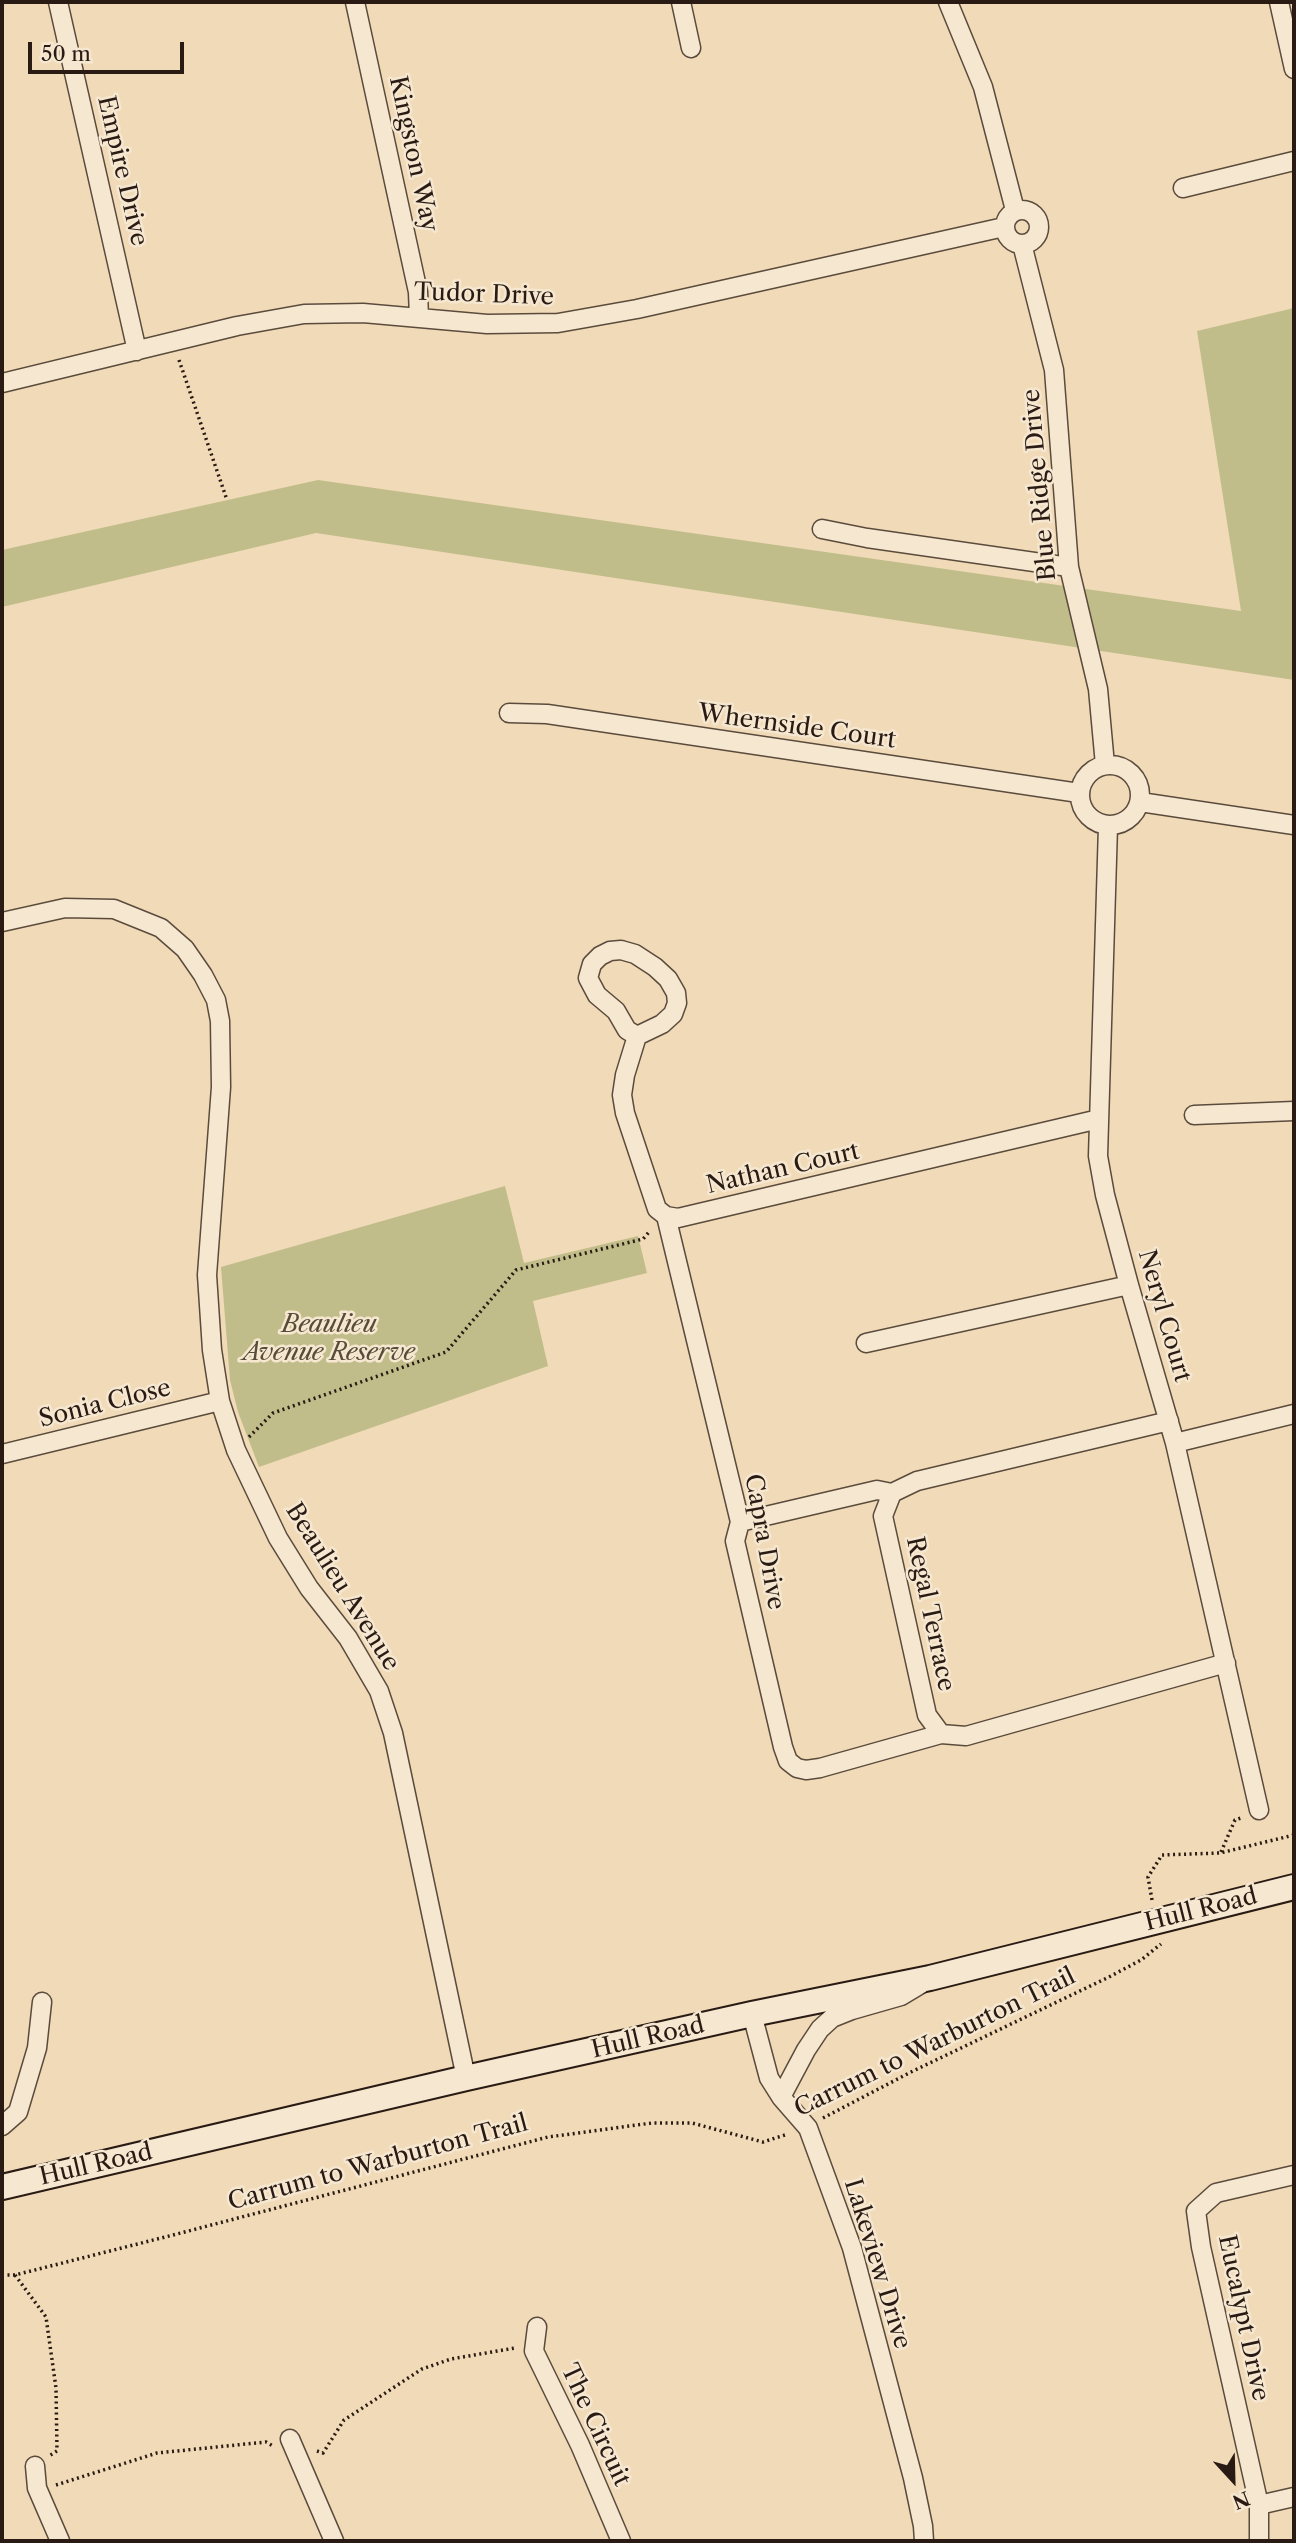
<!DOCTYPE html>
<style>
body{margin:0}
#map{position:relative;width:1296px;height:2543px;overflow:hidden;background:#f1dab8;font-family:"Libre Caslon Text",serif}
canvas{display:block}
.frame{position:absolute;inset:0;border:4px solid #291b13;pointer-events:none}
.north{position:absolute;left:1198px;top:2445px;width:70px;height:70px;-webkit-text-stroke:5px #f6e7d1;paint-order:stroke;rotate:158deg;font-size:19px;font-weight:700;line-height:28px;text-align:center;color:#291b13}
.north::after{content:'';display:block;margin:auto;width:24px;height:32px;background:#291b13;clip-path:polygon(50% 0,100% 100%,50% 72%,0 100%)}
.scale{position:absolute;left:28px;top:42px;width:156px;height:32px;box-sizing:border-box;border:4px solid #291b13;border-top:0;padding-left:9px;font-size:21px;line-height:24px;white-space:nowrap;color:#291b13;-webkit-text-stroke:5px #f6e7d1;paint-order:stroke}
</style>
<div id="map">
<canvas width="1296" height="2543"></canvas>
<div class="frame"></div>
<div class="north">N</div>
<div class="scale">50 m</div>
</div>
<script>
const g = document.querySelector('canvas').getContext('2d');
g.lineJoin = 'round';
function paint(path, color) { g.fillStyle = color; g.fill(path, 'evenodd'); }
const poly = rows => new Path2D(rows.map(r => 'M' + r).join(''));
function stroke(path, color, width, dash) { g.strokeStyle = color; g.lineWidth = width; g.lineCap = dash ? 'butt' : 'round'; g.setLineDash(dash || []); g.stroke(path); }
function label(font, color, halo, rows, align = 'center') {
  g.font = font + ' "Libre Caslon Text",serif'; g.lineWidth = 5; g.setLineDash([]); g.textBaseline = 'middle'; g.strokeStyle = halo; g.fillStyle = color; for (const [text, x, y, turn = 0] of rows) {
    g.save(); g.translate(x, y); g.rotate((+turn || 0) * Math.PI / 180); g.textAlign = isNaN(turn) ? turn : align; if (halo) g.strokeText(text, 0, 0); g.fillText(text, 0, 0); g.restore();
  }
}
paint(poly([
 [1294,308,1294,680,316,533,2,607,2,550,318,480,1241,611,1197,331],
 [505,1186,524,1263,638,1236,647,1273,533,1301,548,1366,259,1467,238,1412,230,1380,221,1267]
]), '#c1bd8a');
const street = poly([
 [58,2,137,351],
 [355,2,418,292,419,318],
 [681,2,691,48],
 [948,2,983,87,1015,210],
 [1279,2,1294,69],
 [1183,188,1294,161],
 '1005 227a17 17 0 1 1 34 0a17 17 0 1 1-34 0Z',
 [1022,244,1054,370,1069,567,1098,689,1105,765],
 [2,383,237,326,304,314,363,313,487,324,558,323,637,309,1004,227],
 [822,529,867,538,1069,567],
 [509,713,547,714,1079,793],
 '1080 795a30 30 0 1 1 60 0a30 30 0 1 1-60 0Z',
 [1140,802,1294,825],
 [1108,826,1098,1156,1105,1195,1129,1285,1175,1443,1259,1810],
 [2,922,65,908,114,909,161,928,185,949,203,975,216,1000,220,1021,221,1087,207,1275,212,1350,220,1401,236,1450,278,1538,309,1588,348,1638,379,1691,393,1733,466,2078],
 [621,950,635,954,655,967,668,979,676,993,677,1003,673,1014,662,1024,637,1036,627,1030,616,1011,597,995,588,978,592,964,600,956,610,951,621,950],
 [637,1036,625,1075,622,1095,625,1113,657,1209,666,1216,678,1218,1099,1119],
 [1194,1115,1294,1111],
 [666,1216,740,1522,735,1541,783,1747,788,1761,797,1768,806,1770,820,1768,941,1734],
 [866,1343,1129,1285],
 [1169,1421,917,1481,892,1493,883,1516,927,1715,941,1734,966,1736,1226,1663],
 [1175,1443,1294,1414],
 [2,1454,220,1401],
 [740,1522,877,1490,892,1493],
 [752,2014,769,2078,781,2097,808,2128,852,2248,913,2478,923,2526,924,2541],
 [781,2097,806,2050,820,2029,832,2018,852,2010,901,1996,921,1984],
 [2,2126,18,2112,37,2048,42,2002],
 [537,2327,534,2351,580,2445,621,2541],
 [290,2439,334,2541],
 [35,2466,37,2488,60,2541],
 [1259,2505,1294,2497],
 [1259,2541,1259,2505,1201,2247,1196,2211,1216,2193,1294,2175]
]);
const secondary = poly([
 [2,2187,466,2078,752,2014,930,1978,1294,1887]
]);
stroke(street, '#5b4b3c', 21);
stroke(secondary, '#291b13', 28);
stroke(poly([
 [179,360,227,500],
 [249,1437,273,1413,446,1352,516,1270,643,1239,649,1232],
 [1221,1852,1235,1820,1241,1818],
 [1152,1900,1148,1877,1162,1855,1220,1853,1294,1835],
 [823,2118,911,2072,1109,1977,1141,1960,1161,1944],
 [2,2275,15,2275,173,2235,548,2137,652,2123,692,2123,763,2142,788,2134],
 [15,2275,46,2317,56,2388,57,2451,49,2456],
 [317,2451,323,2453,344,2420,422,2369,451,2359,515,2348],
 [56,2485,157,2453,266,2442,273,2446]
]), '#291b13', 3.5, [2, 3.5]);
stroke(street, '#f6e7d1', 18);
stroke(secondary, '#f6e7d1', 24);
label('24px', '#291b13', '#f6e7d1', [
 ["Kingston Way",413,154,78],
 ["Empire Drive",122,171,77],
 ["Tudor Drive",484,295,2],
 ["Blue Ridge Drive",1040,485,-95],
 ["Whernside Court",797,727,8],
 ["Nathan Court",783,1169,-13],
 ["Neryl Court",1164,1316,74],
 ["Sonia Close",105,1404,-14],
 ["Capra Drive",764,1542,80],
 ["Beaulieu Avenue",342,1587,58],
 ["Regal Terrace",930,1614,78],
 ["Hull Road",1201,1910,-14],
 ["Hull Road",648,2038,-13],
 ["Carrum to Warburton Trail",935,2043,-26],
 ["Carrum to Warburton Trail",378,2163,-15],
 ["Hull Road",96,2165,-13],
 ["Lakeview Drive",877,2264,73],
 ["Eucalypt Drive",1243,2318,78],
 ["The Circuit",595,2425,65]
]);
label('italic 24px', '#574c37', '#f6e7d1', [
 ["Beaulieu",329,1325],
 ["Avenue Reserve",329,1353]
]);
</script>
